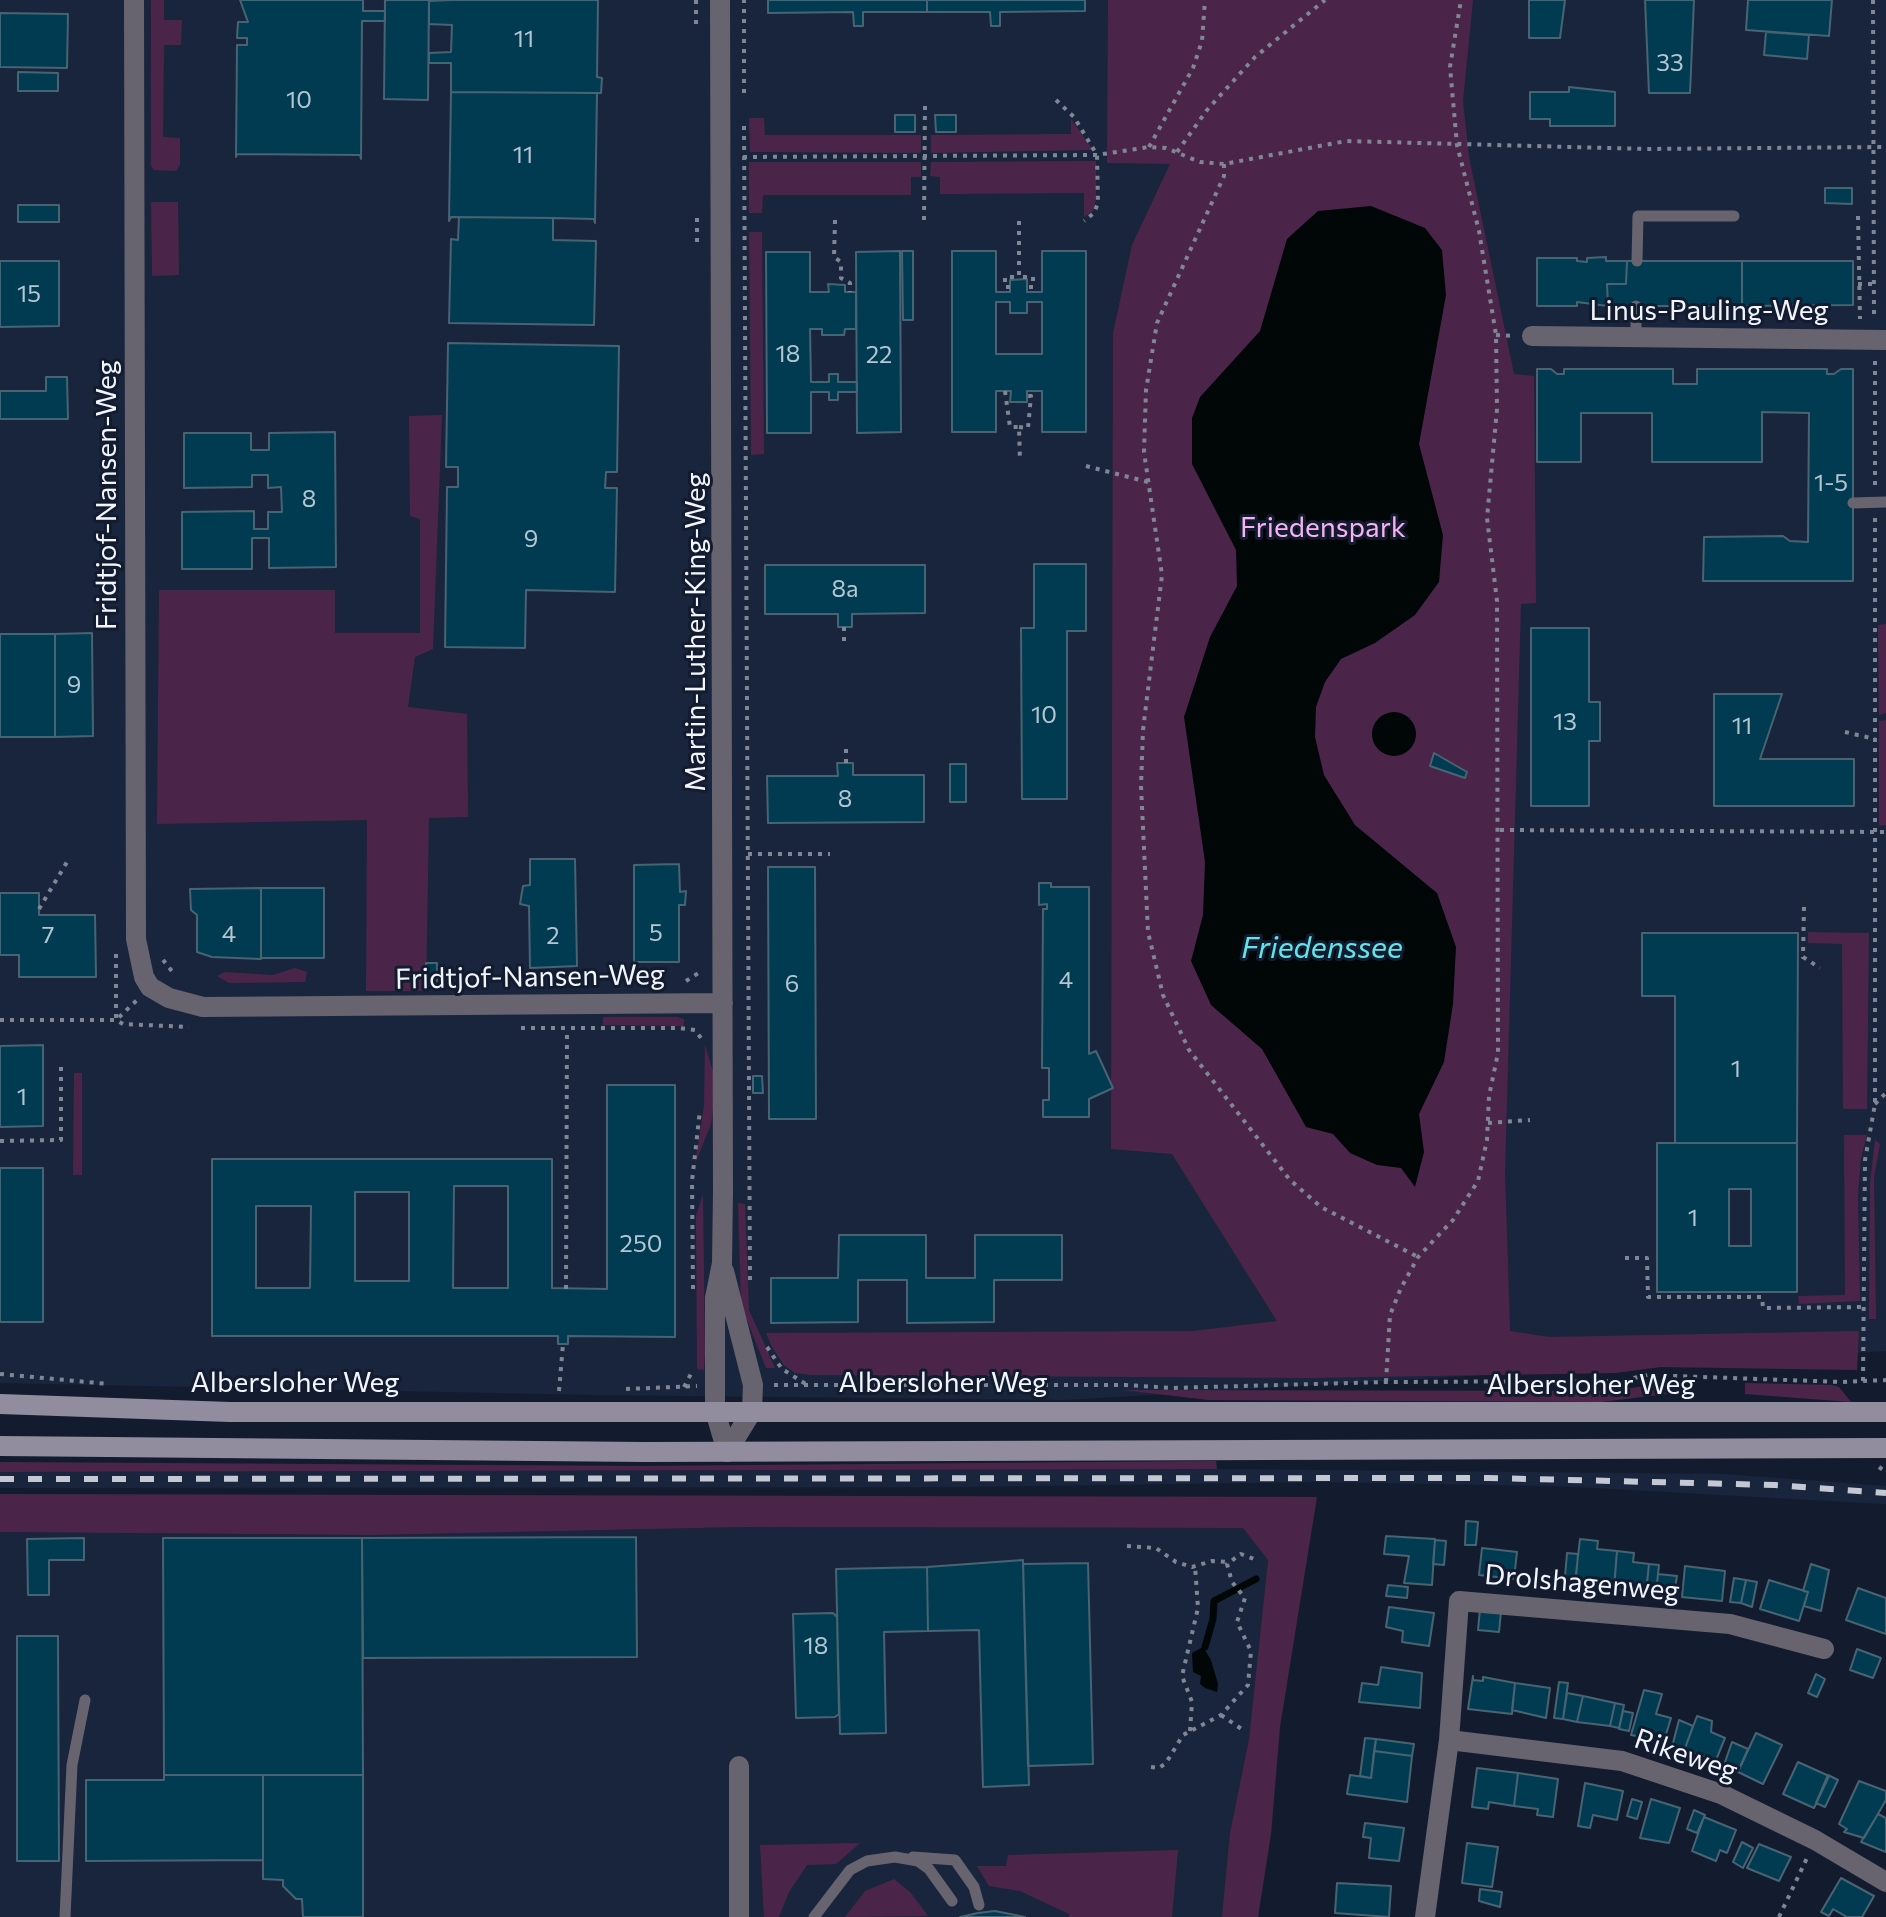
<!DOCTYPE html>
<style>
body{margin:0}
canvas{display:block;background:#131c2f}
</style>
<canvas width="1886" height="1917"></canvas>
<script>
const g = document.querySelector('canvas').getContext('2d');
g.lineJoin = 'round';
function paint(path, color) { g.fillStyle = color; g.fill(path, 'evenodd'); }
const poly = rows => new Path2D(rows.map(r => 'M' + r).join(''));
function stroke(path, color, width, dash) { g.strokeStyle = color; g.lineWidth = width; g.lineCap = dash ? 'butt' : 'round'; g.setLineDash(dash || []); g.stroke(path); }
function label(font, color, halo, rows, align = 'center') {
  g.font = font + ' Commissioner,sans-serif'; g.lineWidth = 6; g.setLineDash([]); g.textBaseline = 'middle'; g.strokeStyle = halo; g.fillStyle = color; for (const [text, x, y, turn = 0] of rows) {
    g.save(); g.translate(x, y); g.rotate((+turn || 0) * Math.PI / 180); g.textAlign = isNaN(turn) ? turn : align; if (halo) g.strokeText(text, 0, 0); g.fillText(text, 0, 0); g.restore();
  }
}
paint(poly([
 [0,0,1886,0,1886,1351,1064,1400,598,1395,0,1383],
 [1217,1469,1724,1474,1886,1486,1886,1504,1557,1486,1315,1482,959,1487,0,1488,0,1472],
 [743,1527,1243,1528,1268,1560,1249,1739,1230,1833,1258,1917,0,1917,0,1532,375,1535]
]), '#19253d');
paint(poly([
 [151,0,164,0,164,20,182,20,181,45,164,45,163,137,180,138,180,165,176,171,154,170,151,166],
 [1108,0,1473,0,1463,101,1469,157,1514,374,1534,376,1536,603,1521,604,1505,1172,1510,1331,1549,1337,1859,1331,1857,1370,1661,1367,1615,1373,1309,1378,811,1375,795,1373,784,1365,772,1347,766,1333,1192,1331,1277,1321,1172,1154,1111,1149,1113,333,1132,245,1170,164,1107,163],
 [749,118,764,118,765,135,921,135,921,153,750,152],
 [1071,119,1093,150,931,153,931,135,1071,134],
 [1096,161,1096,199,1093,211,1084,217,1084,193,940,194,940,177,930,176,931,162],
 [749,162,921,162,921,177,911,177,911,195,763,195,762,213,749,213],
 [151,202,178,202,179,275,152,276],
 [749,232,762,232,764,454,751,455],
 [442,415,433,649,415,657,408,707,467,714,468,817,429,818,426,991,366,991,367,820,157,824,159,590,335,590,335,633,420,633,420,519,410,516,409,416],
 [1886,624,1886,713,1879,715,1878,625],
 [1886,720,1886,825,1879,826,1879,721],
 [1808,932,1869,933,1867,1109,1843,1109,1842,944,1808,943],
 [295,968,307,972,305,982,229,983,217,976,225,972,273,975],
 [603,1017,677,1017,684,1019,684,1026,603,1025],
 [705,1044,713,1072,714,1102,711,1124,695,1164,704,1106],
 [74,1073,82,1073,82,1175,73,1175],
 [1844,1135,1867,1135,1861,1158,1858,1195,1860,1301,1799,1304,1798,1296,1845,1295],
 [1875,1140,1880,1144,1874,1178,1876,1319,1869,1319,1870,1183],
 [703,1194,705,1353,704,1370,697,1369,696,1216],
 [738,1203,745,1204,749,1310,775,1368,766,1368,741,1305],
 [1745,1383,1832,1385,1839,1387,1851,1402,1745,1394],
 [1662,1384,1677,1384,1676,1393,1601,1402,1209,1400,1122,1390,1607,1391],
 [1216,1461,1217,1469,0,1472,0,1462,640,1466],
 [0,1494,1317,1497,1280,1727,1271,1834,1258,1917,1222,1917,1230,1833,1249,1739,1268,1560,1243,1528,743,1527,375,1535,0,1532],
 [860,1843,836,1864,807,1865,789,1892,779,1917,764,1917,760,1845],
 [1178,1850,1172,1917,1069,1917,1069,1914,1020,1891,989,1886,977,1866,1006,1866,1008,1855],
 [894,1879,911,1893,928,1916,845,1917,865,1891]
]), '#4b2549');
paint(poly([
 [1371,206,1425,228,1442,250,1446,295,1419,444,1443,535,1439,582,1415,615,1375,643,1341,659,1325,682,1316,707,1315,737,1324,775,1355,825,1437,893,1456,947,1453,1004,1444,1062,1419,1114,1424,1152,1415,1187,1401,1168,1377,1165,1350,1153,1333,1134,1306,1127,1262,1049,1211,1005,1191,961,1203,915,1205,862,1184,717,1210,637,1237,586,1236,550,1192,464,1192,418,1200,397,1260,331,1287,239,1318,211],
 '1372 734a22 22 0 1 1 44 0a22 22 0 1 1-44 0Z',
 [1203,1647,1211,1660,1218,1684,1217,1692,1205,1688,1200,1684,1201,1676,1193,1672,1192,1653]
]), '#010707');
stroke(poly([
 [1205,1647,1213,1619,1214,1601,1256,1579]
]), '#010707', 7);
const building = poly([
 [240,0,363,0,363,11,385,11,385,21,362,21,361,159,360,155,237,154,236,157,237,45,247,45,247,38,237,38,238,22,248,22,240,0],
 [385,0,429,0,428,100,384,99,385,0],
 [452,0,598,0,597,77,602,78,601,93,451,92,451,63,429,63,429,53,451,52,452,25,429,24,429,1,452,0],
 [768,0,927,0,927,12,863,12,863,26,854,26,853,12,768,13,768,0],
 [927,0,1085,0,1085,11,1000,12,1000,26,991,26,990,12,927,12,927,0],
 [1529,0,1565,0,1560,38,1529,38,1529,0],
 [1645,0,1694,0,1690,93,1649,93,1645,0],
 [1748,0,1832,0,1829,36,1746,30,1748,0],
 [0,13,68,14,67,68,0,67,0,13],
 [1766,32,1809,35,1807,59,1764,55,1766,32],
 [18,72,58,73,58,91,18,91,18,72],
 [1569,87,1615,92,1615,126,1550,126,1550,119,1530,119,1530,92,1569,92,1569,87],
 [451,92,597,93,595,223,594,219,553,218,451,217,449,221,451,92],
 [895,115,915,115,915,132,895,132,895,115],
 [935,115,956,115,956,132,936,132,935,115],
 [1825,188,1852,188,1852,204,1825,203,1825,188],
 [18,205,59,205,59,222,18,222,18,205],
 [459,217,553,218,553,240,596,241,594,325,449,323,451,239,458,240,459,217],
 [900,251,901,432,857,433,856,252,900,251],
 [902,251,913,251,913,320,903,320,902,251],
 [952,251,996,251,996,292,1010,292,1010,280,1027,279,1027,292,1042,292,1042,251,1086,251,1086,432,1042,432,1042,391,1027,391,1027,402,1010,402,1011,391,996,391,996,432,952,432,952,251],
 [996,302,1010,302,1010,313,1027,313,1027,302,1042,302,1042,354,996,354,996,302],
 [766,252,810,252,810,292,829,292,828,284,845,285,845,292,856,292,856,329,845,329,844,335,822,335,822,329,810,329,811,382,829,382,829,374,838,374,838,382,857,382,857,392,838,392,838,400,829,400,829,392,811,392,811,433,767,433,766,252],
 [1606,257,1606,261,1627,261,1626,284,1607,284,1608,306,1577,302,1577,306,1537,306,1537,258,1577,258,1577,261,1587,262,1587,258,1606,257],
 [0,261,59,261,59,326,0,327,0,261],
 [1627,261,1742,261,1742,306,1608,306,1607,284,1626,284,1627,261],
 [1742,261,1853,261,1853,305,1742,306,1742,261],
 [448,343,619,346,617,472,606,472,605,488,617,488,615,592,526,590,525,648,445,647,447,487,458,487,458,467,446,467,448,343],
 [1537,369,1551,369,1557,374,1564,374,1564,369,1673,369,1673,384,1697,384,1697,369,1827,369,1827,374,1834,374,1841,369,1853,369,1853,581,1703,581,1704,537,1783,536,1790,541,1808,542,1809,413,1762,412,1762,462,1652,462,1652,413,1581,413,1581,462,1537,462,1537,369],
 [46,377,67,377,68,419,0,419,0,391,46,391,46,377],
 [335,432,336,567,269,568,269,538,252,538,252,569,182,569,182,512,254,511,254,529,268,529,268,512,282,512,281,487,268,488,268,475,252,475,252,487,184,488,184,433,251,433,251,450,269,450,269,433,335,432],
 [1034,564,1086,564,1086,631,1067,631,1067,799,1022,799,1021,628,1034,628,1034,564],
 [765,565,925,565,925,613,852,614,852,627,838,627,838,614,765,614,765,565],
 [1531,628,1589,628,1589,702,1600,702,1600,741,1589,741,1589,806,1531,806,1531,628],
 [92,633,93,736,55,737,55,634,92,633],
 [0,634,55,634,55,737,0,737,0,634],
 [1714,694,1782,694,1760,759,1854,759,1854,806,1714,806,1714,694],
 [1434,753,1467,772,1465,778,1430,766,1434,753],
 [837,763,853,763,853,775,924,775,924,822,768,823,767,776,838,776,837,763],
 [950,764,966,764,966,802,950,802,950,764],
 [530,859,575,859,577,966,530,968,529,906,520,904,523,886,530,885,530,859],
 [679,864,680,892,686,891,685,905,679,905,679,962,634,962,634,865,679,864],
 [768,867,815,867,816,1119,769,1119,768,867],
 [1039,883,1051,883,1051,887,1089,887,1089,1054,1096,1051,1113,1088,1089,1099,1089,1117,1043,1117,1043,1100,1049,1100,1049,1068,1042,1068,1043,909,1047,909,1047,904,1039,905,1039,883],
 [261,888,261,959,212,957,197,952,197,915,191,910,190,889,261,888],
 [261,888,324,888,324,958,261,958,261,888],
 [0,893,39,893,39,915,95,915,96,977,19,977,19,955,0,955,0,893],
 [1642,933,1798,933,1797,1143,1675,1143,1675,996,1642,996,1642,933],
 [426,963,437,963,437,981,426,981,426,963],
 [43,1045,43,1126,0,1127,0,1046,43,1045],
 [753,1076,762,1076,763,1093,753,1093,753,1076],
 [607,1085,675,1085,675,1337,568,1336,568,1344,558,1344,558,1336,212,1336,212,1159,552,1159,552,1288,607,1289,607,1085],
 [454,1186,508,1186,508,1288,453,1288,454,1186],
 [355,1192,409,1192,409,1281,355,1281,355,1192],
 [256,1206,311,1206,310,1288,256,1288,256,1206],
 [1657,1143,1797,1143,1797,1292,1657,1292,1657,1143],
 [1729,1189,1751,1189,1751,1246,1729,1246,1729,1189],
 [0,1168,43,1168,43,1322,0,1322,0,1168],
 [839,1235,926,1235,926,1278,975,1278,975,1235,1062,1235,1062,1280,994,1280,994,1322,907,1323,907,1280,858,1280,858,1322,771,1323,771,1278,838,1278,839,1235],
 [1466,1521,1478,1522,1476,1545,1465,1545,1466,1521],
 [1386,1536,1435,1539,1432,1585,1404,1583,1409,1556,1384,1554,1386,1536],
 [636,1537,637,1657,363,1658,362,1538,636,1537],
 [84,1538,84,1560,49,1560,49,1595,28,1595,27,1539,84,1538],
 [163,1538,362,1538,363,1775,164,1775,163,1538],
 [1580,1539,1598,1541,1597,1549,1617,1551,1614,1586,1599,1585,1599,1588,1575,1582,1580,1539],
 [1435,1540,1446,1541,1444,1565,1433,1564,1435,1540],
 [1482,1548,1517,1552,1514,1579,1479,1575,1482,1548],
 [1617,1551,1634,1553,1633,1562,1649,1564,1646,1593,1614,1589,1617,1551],
 [1567,1553,1578,1554,1576,1578,1565,1577,1567,1553],
 [1023,1560,1029,1785,983,1787,979,1630,928,1631,927,1567,1023,1560],
 [1088,1563,1093,1764,1028,1766,1023,1564,1088,1563],
 [1649,1564,1659,1565,1656,1592,1646,1591,1649,1564],
 [1811,1564,1829,1570,1821,1611,1804,1606,1808,1592,1803,1591,1811,1564],
 [1685,1566,1725,1571,1722,1601,1682,1597,1685,1566],
 [927,1567,928,1631,884,1632,886,1733,840,1734,836,1569,927,1567],
 [1658,1574,1677,1576,1674,1594,1656,1592,1658,1574],
 [1734,1578,1746,1580,1741,1603,1730,1602,1734,1578],
 [1746,1580,1757,1582,1752,1607,1741,1603,1746,1580],
 [1769,1580,1808,1592,1799,1621,1760,1609,1769,1580],
 [1388,1585,1408,1587,1407,1598,1386,1596,1388,1585],
 [1858,1588,1886,1598,1886,1634,1846,1620,1858,1588],
 [1389,1607,1434,1613,1429,1646,1402,1642,1403,1631,1386,1627,1389,1607],
 [1480,1609,1501,1611,1499,1632,1478,1630,1480,1609],
 [833,1613,837,1617,839,1714,835,1717,796,1718,793,1614,833,1613],
 [17,1636,58,1636,59,1861,17,1861,17,1636],
 [1857,1649,1881,1658,1873,1678,1850,1670,1857,1649],
 [1381,1667,1422,1673,1420,1708,1359,1702,1362,1683,1378,1685,1381,1667],
 [1816,1674,1825,1679,1817,1697,1808,1693,1816,1674],
 [1473,1676,1473,1680,1483,1681,1483,1677,1515,1683,1512,1714,1468,1709,1473,1676],
 [1559,1682,1568,1683,1563,1719,1554,1718,1559,1682],
 [1515,1683,1550,1688,1546,1718,1512,1710,1515,1683],
 [1644,1690,1662,1694,1656,1714,1671,1718,1664,1741,1631,1735,1644,1690],
 [1567,1693,1583,1696,1577,1722,1563,1719,1567,1693],
 [1583,1696,1615,1703,1610,1726,1577,1722,1583,1696],
 [1615,1703,1624,1705,1619,1728,1610,1726,1615,1703],
 [1623,1711,1633,1713,1629,1731,1619,1729,1623,1711],
 [1697,1716,1712,1721,1711,1732,1725,1738,1716,1760,1684,1751,1697,1716],
 [1679,1720,1693,1726,1684,1751,1672,1747,1679,1720],
 [1756,1733,1782,1745,1763,1784,1738,1772,1756,1733],
 [1365,1738,1376,1739,1371,1778,1360,1776,1365,1738],
 [1376,1739,1414,1744,1412,1756,1374,1751,1376,1739],
 [1732,1742,1748,1749,1739,1769,1725,1762,1732,1742],
 [1374,1751,1412,1756,1407,1802,1347,1794,1350,1775,1371,1778,1374,1751],
 [1798,1762,1829,1776,1814,1808,1783,1794,1798,1762],
 [1477,1768,1518,1773,1514,1806,1489,1802,1488,1809,1472,1807,1477,1768],
 [1518,1773,1558,1779,1553,1817,1537,1815,1538,1809,1514,1806,1518,1773],
 [164,1775,263,1775,263,1860,86,1861,86,1780,164,1780,164,1775],
 [263,1775,363,1775,363,1917,303,1917,302,1899,296,1899,283,1886,283,1880,263,1879,263,1775],
 [1828,1775,1838,1780,1825,1807,1816,1803,1828,1775],
 [1859,1781,1886,1791,1886,1800,1864,1838,1844,1832,1847,1829,1839,1824,1859,1781],
 [1585,1783,1623,1791,1617,1820,1593,1815,1590,1828,1578,1826,1585,1783],
 [1632,1799,1642,1802,1637,1819,1627,1816,1632,1799],
 [1651,1799,1680,1808,1669,1843,1640,1838,1651,1799],
 [1694,1810,1705,1815,1697,1833,1687,1829,1694,1810],
 [1878,1814,1886,1818,1886,1852,1861,1842,1878,1814],
 [1704,1817,1736,1830,1727,1853,1720,1850,1716,1861,1692,1851,1704,1817],
 [1365,1823,1404,1828,1399,1861,1369,1858,1371,1838,1363,1837,1365,1823],
 [1742,1842,1753,1848,1743,1868,1733,1862,1742,1842],
 [1467,1843,1498,1847,1492,1887,1462,1883,1467,1843],
 [1759,1844,1791,1857,1779,1881,1747,1868,1759,1844],
 [1841,1878,1874,1896,1862,1917,1847,1917,1833,1909,1829,1916,1821,1912,1841,1878],
 [1337,1883,1391,1886,1389,1917,1335,1913,1337,1883],
 [1480,1889,1502,1892,1500,1907,1479,1901,1480,1889],
 [995,1911,1025,1917,960,1917,978,1913,995,1911]
]);
paint(building, '#003b51');
stroke(building, '#486371', 2);
stroke(poly([
 [696,0,696,26],
 [1873,0,1874,320],
 [744,93,744,0],
 [1056,100,1074,117,1097,155,1098,203,1094,213,1084,221],
 [744,126,750,1281],
 [1149,147,1193,68,1202,41,1205,0],
 [1177,152,1207,110,1255,57,1325,0],
 [743,157,1097,155,1149,147,1166,148,1200,162,1224,164,1346,141,1646,149,1886,147],
 [1224,164,1224,176,1157,323,1146,390,1144,452,1162,575,1143,730,1141,786,1148,932,1163,995,1189,1050,1290,1180,1321,1207,1418,1257],
 [1858,216,1860,319],
 [697,218,697,246],
 [835,220,834,257,841,262,841,278,850,283,850,292],
 [924,220,925,106],
 [1019,221,1019,277,1033,277,1033,287,1027,287],
 [1858,284,1874,284],
 [1010,287,1005,287,1005,277,1019,277],
 [1496,335,1514,336],
 [1875,361,1875,488],
 [1005,391,1010,427,1019,427,1020,461],
 [1019,427,1028,428,1031,396,1027,396],
 [1086,466,1148,482],
 [844,627,844,642],
 [1845,732,1875,739],
 [846,763,846,748],
 [1500,830,1886,832],
 [748,854,830,854],
 [1804,907,1803,957,1820,968],
 [39,909,67,862],
 [116,954,116,1020,123,1024,189,1027],
 [163,960,175,975],
 [686,981,700,972],
 [0,1020,116,1020,137,1000],
 [521,1028,679,1028,695,1030,701,1038],
 [1875,1104,1886,1093],
 [1488,1123,1530,1120],
 [0,1141,61,1140,61,1067],
 [1625,1258,1647,1258,1648,1297,1762,1297,1763,1308,1865,1307],
 [566,1289,567,1029],
 [693,1289,692,1181,700,1110],
 [767,1347,782,1369,809,1386],
 [0,1374,109,1384],
 [1863,1381,1865,1160,1875,1104,1875,517],
 [1386,1382,1390,1315,1401,1288,1418,1257,1453,1220,1478,1181,1487,1140,1489,1096,1498,1053,1497,601,1487,518,1497,409,1496,335,1479,231,1457,145,1450,67,1461,0],
 [774,1385,1126,1385,1171,1388,1386,1382,1619,1381,1648,1375,1842,1382,1886,1380],
 [684,1387,693,1370],
 [626,1389,697,1386],
 [559,1391,563,1344],
 [1879,1467,1886,1472],
 [1127,1546,1156,1548,1176,1562,1192,1567,1212,1561,1227,1562],
 [1221,1715,1243,1730],
 [1190,1731,1192,1702,1182,1676,1198,1608,1195,1566],
 [1151,1767,1159,1768,1166,1763,1183,1735,1221,1715,1248,1685,1251,1651,1237,1622,1245,1598,1232,1582,1227,1564,1241,1554,1254,1559],
 [1779,1917,1807,1858]
]), '#808794', 4, [4, 6]);
stroke(poly([
 [1637,261,1638,216,1734,216],
 [1636,339,1636,306],
 [1853,503,1886,502],
 [913,1857,955,1860,974,1887,979,1905],
 [65,1917,72,1765,85,1700],
 [814,1917,850,1870,867,1861,895,1857,918,1861,929,1869,952,1901]
]), '#67646f', 11);
stroke(poly([
 [134,0,136,939,144,977,150,987,169,998,203,1007,723,1003],
 [720,0,723,1191,722,1263,715,1298,715,1411,727,1452],
 [1532,336,1886,340],
 [724,1271,753,1385,752,1411,727,1452],
 [1449,1740,1622,1761,1721,1794,1815,1840,1886,1882],
 [739,1766,739,1917],
 [1425,1917,1449,1740,1459,1601,1730,1624,1824,1649]
]), '#67646f', 20);
stroke(poly([
 [0,1404,230,1412,1886,1412],
 [0,1446,645,1452,1886,1448]
]), '#918d9f', 20);
stroke(poly([
 [0,1479,1489,1478,1775,1485,1886,1493]
]), '#c3c8d2', 6, [14, 14]);
label('24px', '#b5c6d2', null, [
 ["11",524,39],
 ["33",1670,63],
 ["10",299,100],
 ["11",523,155],
 ["15",29,294],
 ["18",788,354],
 ["22",879,355],
 ["1-5",1831,483],
 ["8",309,499],
 ["9",531,539],
 ["8a",845,589],
 ["9",74,685],
 ["10",1044,715],
 ["13",1565,722],
 ["11",1742,726],
 ["8",845,799],
 ["5",656,933],
 ["4",229,934],
 ["7",48,935],
 ["2",553,936],
 ["4",1066,980],
 ["6",792,984],
 ["1",1736,1069],
 ["1",22,1097],
 ["1",1693,1218],
 ["250",641,1244],
 ["18",816,1646]
]);
label('28px', '#f1f5fd', '#131c2f', [
 ["Linus-Pauling-Weg",1709,311],
 ["Fridtjof-Nansen-Weg",107,495,-90],
 ["Martin-Luther-King-Weg",696,632,-90],
 ["Fridtjof-Nansen-Weg",530,977,-1],
 ["Albersloher Weg",295,1383],
 ["Albersloher Weg",943,1383],
 ["Albersloher Weg",1591,1385],
 ["Drolshagenweg",1582,1583,5],
 ["Rikeweg",1686,1755,19]
]);
label('28px', '#f8b2f2', '#131c2f', [
 ["Friedenspark",1323,528]
]);
label('italic 30px', '#61e5ea', '#131c2f', [
 ["Friedenssee",1322,948]
]);
</script>
